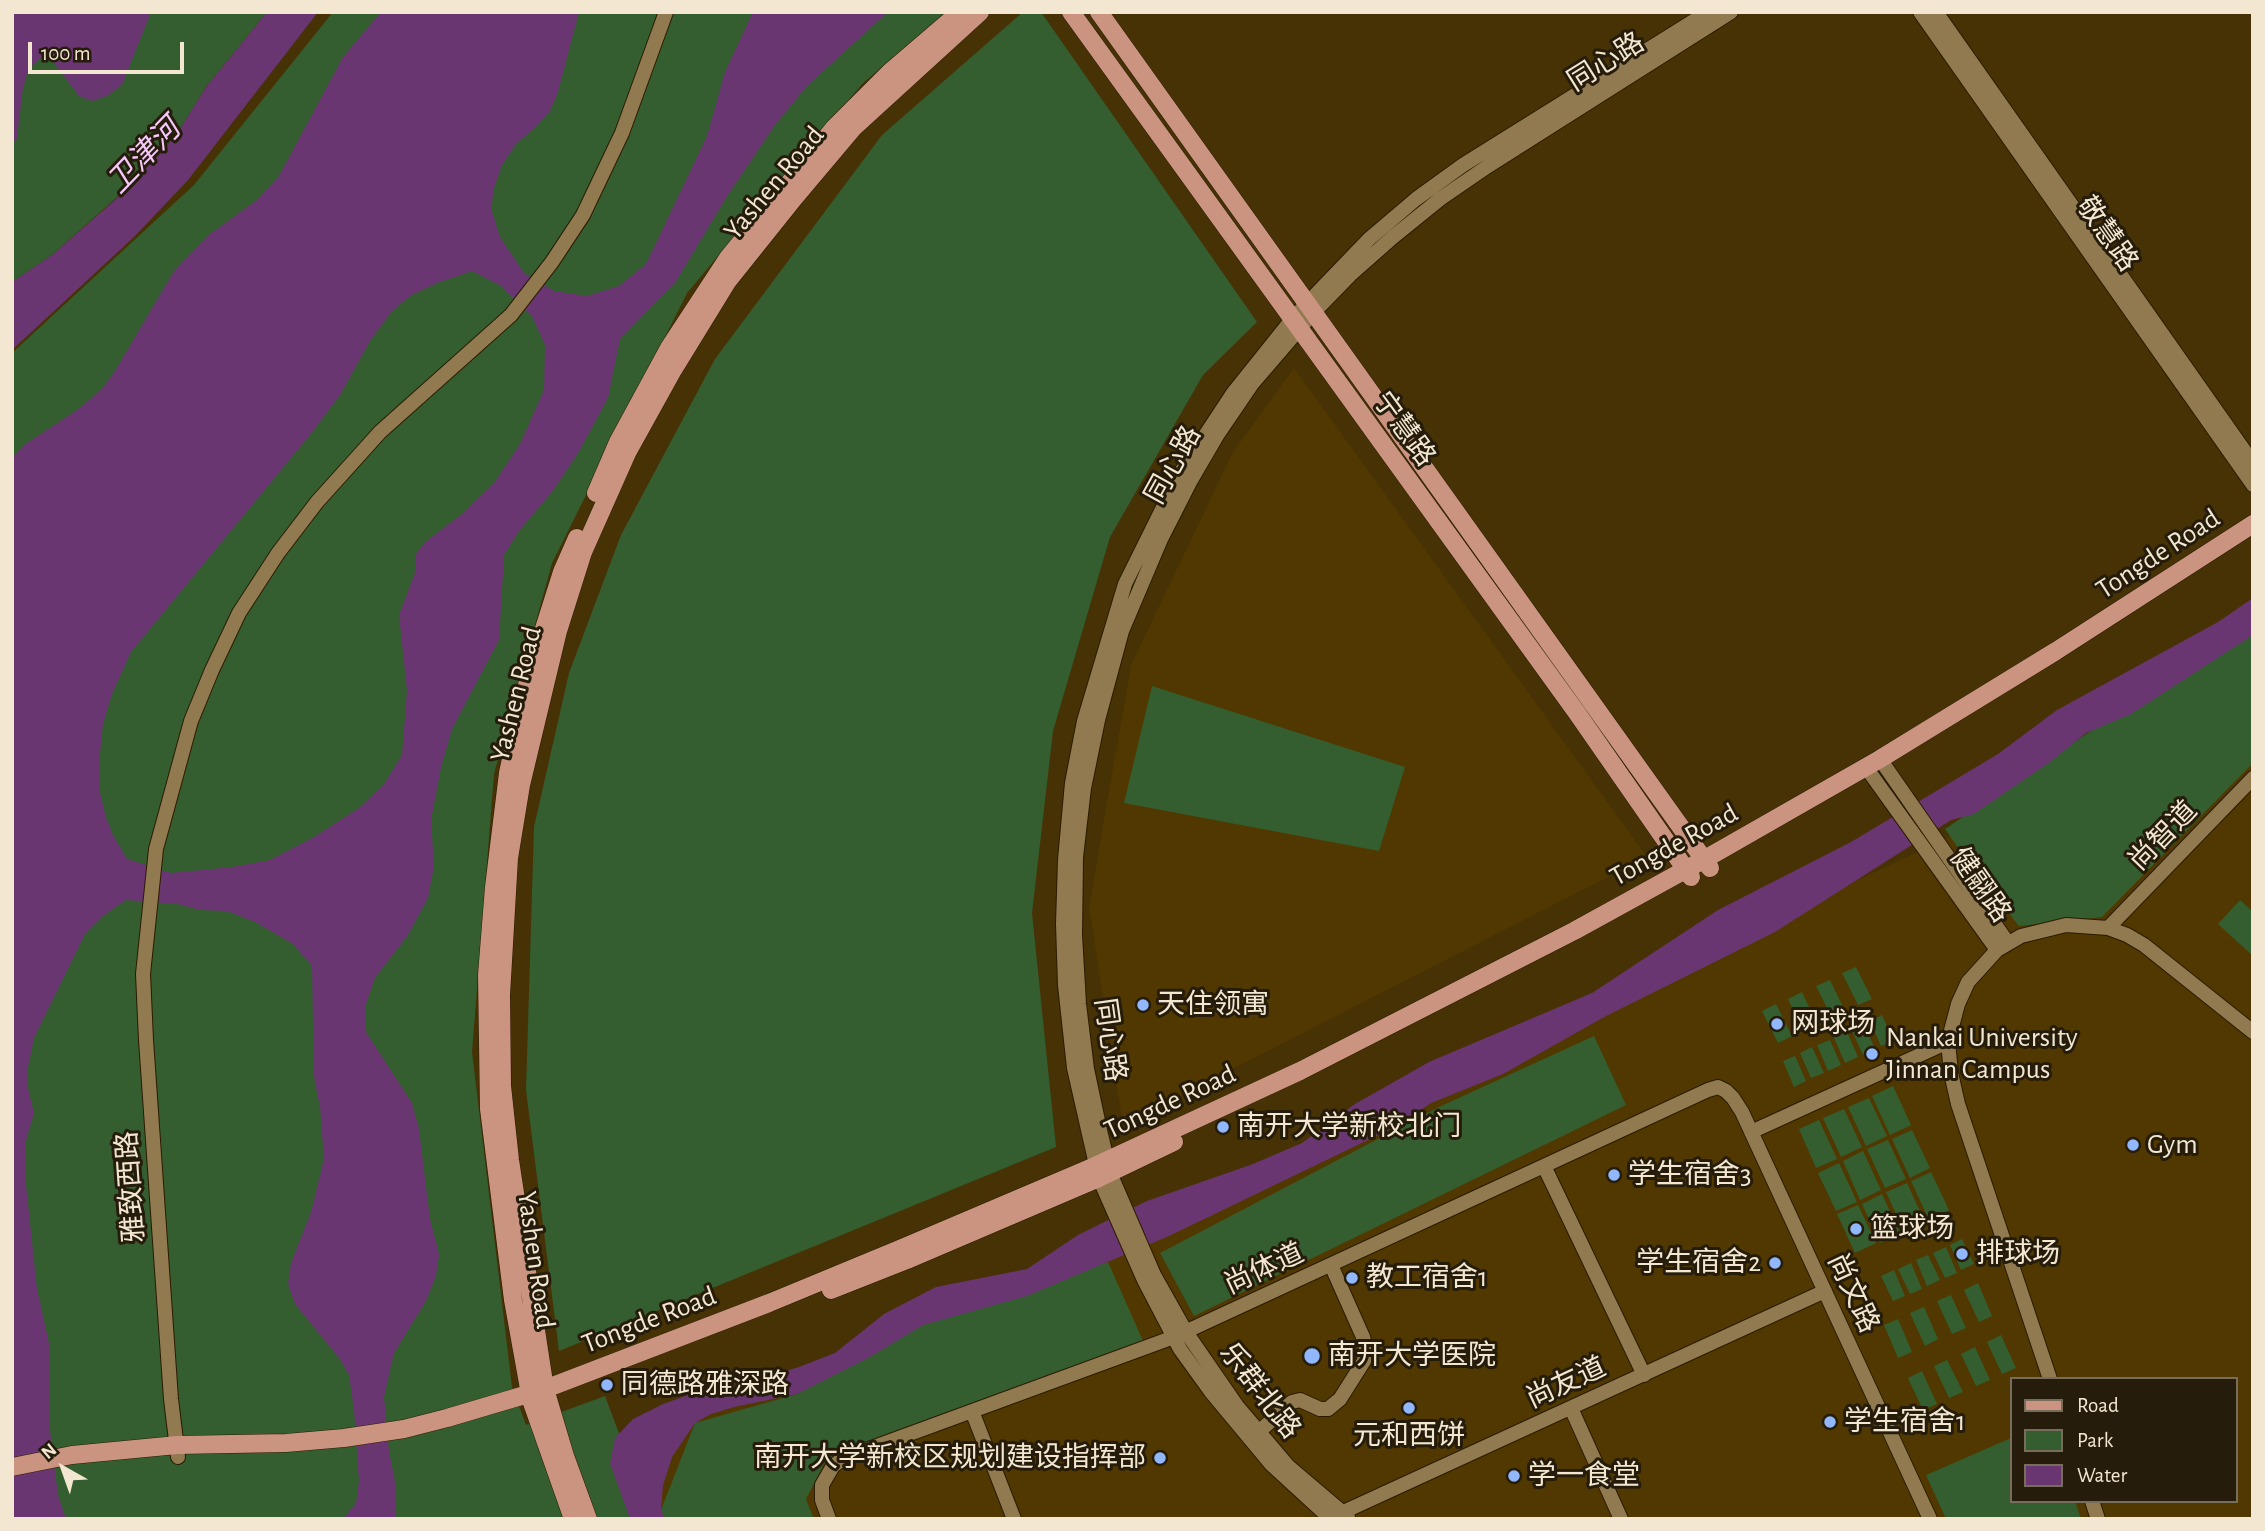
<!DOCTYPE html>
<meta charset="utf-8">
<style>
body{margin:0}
#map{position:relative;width:2265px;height:1531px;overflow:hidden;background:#473205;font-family:"Alegreya Sans",sans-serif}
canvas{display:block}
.frame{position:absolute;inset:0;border:14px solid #f3e7d1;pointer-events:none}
.legend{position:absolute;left:2010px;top:1377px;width:228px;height:126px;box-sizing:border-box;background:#251c0b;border:2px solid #776d5a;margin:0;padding:9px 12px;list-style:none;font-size:21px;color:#f3e7d1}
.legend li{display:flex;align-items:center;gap:14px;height:35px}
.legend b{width:35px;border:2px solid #776d5a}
.north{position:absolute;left:28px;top:1433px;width:70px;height:70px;-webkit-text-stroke:5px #251c0b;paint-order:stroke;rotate:320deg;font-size:19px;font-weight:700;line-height:28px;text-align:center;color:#f3e7d1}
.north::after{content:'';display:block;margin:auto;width:24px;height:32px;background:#f3e7d1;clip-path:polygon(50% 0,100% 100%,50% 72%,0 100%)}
.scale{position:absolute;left:28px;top:42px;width:156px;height:32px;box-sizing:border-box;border:4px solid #f3e7d1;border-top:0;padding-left:9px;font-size:21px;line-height:24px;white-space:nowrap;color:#f3e7d1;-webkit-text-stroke:5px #251c0b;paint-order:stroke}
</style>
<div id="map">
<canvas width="2265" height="1531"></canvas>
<div class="frame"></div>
<ul class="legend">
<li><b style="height:9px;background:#cb9481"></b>Road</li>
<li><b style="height:19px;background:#345e2f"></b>Park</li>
<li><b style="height:19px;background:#6a3672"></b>Water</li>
</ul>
<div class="north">N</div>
<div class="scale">100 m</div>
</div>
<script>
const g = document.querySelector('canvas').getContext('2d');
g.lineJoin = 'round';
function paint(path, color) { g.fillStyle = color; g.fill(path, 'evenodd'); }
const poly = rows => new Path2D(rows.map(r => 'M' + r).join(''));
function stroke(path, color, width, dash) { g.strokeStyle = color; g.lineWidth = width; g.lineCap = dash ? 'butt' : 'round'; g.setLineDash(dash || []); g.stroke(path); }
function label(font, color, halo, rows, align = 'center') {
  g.font = font + ' "Alegreya Sans","Noto Sans SC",sans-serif'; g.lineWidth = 6; g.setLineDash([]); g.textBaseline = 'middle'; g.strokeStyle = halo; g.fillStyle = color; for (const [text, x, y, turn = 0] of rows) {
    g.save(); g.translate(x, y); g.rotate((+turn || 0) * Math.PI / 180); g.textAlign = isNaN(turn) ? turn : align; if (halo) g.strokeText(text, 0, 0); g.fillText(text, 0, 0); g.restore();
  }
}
paint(poly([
 [1294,368,1647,857,1123,1125,1089,907,1131,665,1233,452],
 [2253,638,2253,1519,656,1519,634,1441,1031,1272,1951,836],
 [2011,1379,2235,1379,2235,1501,2011,1501]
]), '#513800');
paint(poly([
 [12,12,267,12,206,87,175,137,116,198,52,255,12,282],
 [333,12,948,12,863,83,687,293,552,563,494,774,472,1052,512,1387,526,1425,605,1396,651,1519,12,1519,12,353,194,185],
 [1023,12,1041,12,1257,322,1203,375,1110,537,1053,731,1032,913,1056,1147,559,1351,526,1090,534,827,569,673,621,535,715,359,882,135],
 [2253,622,2253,763,2102,917,2019,926,1968,862,1945,829],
 [1152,686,1405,767,1379,851,1124,803],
 [2240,900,2253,912,2253,956,2218,924],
 [1856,967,1872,999,1858,1005,1842,973],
 [1830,980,1845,1011,1832,1018,1816,986],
 [1802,992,1817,1024,1804,1031,1788,999],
 [1776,1004,1792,1036,1778,1043,1762,1011],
 [1882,1015,1894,1041,1881,1046,1870,1021],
 [1864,1024,1875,1049,1863,1055,1851,1029],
 [1847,1032,1858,1057,1845,1063,1834,1038],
 [1594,1036,1626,1105,1194,1316,1160,1253,1439,1107],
 [1830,1040,1841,1065,1828,1071,1817,1045],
 [1812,1047,1824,1073,1811,1078,1800,1053],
 [1795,1056,1806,1081,1794,1087,1783,1061],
 [1893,1086,1911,1125,1890,1135,1872,1096],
 [1869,1098,1887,1136,1866,1146,1848,1107],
 [1844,1109,1862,1147,1841,1157,1823,1118],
 [1819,1120,1837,1159,1816,1168,1799,1129],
 [1912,1130,1930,1168,1910,1178,1892,1139],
 [1888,1140,1906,1179,1885,1188,1867,1149],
 [1863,1151,1881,1190,1860,1200,1843,1161],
 [1839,1163,1857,1202,1836,1211,1818,1173],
 [1931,1172,1949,1210,1929,1220,1911,1181],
 [1907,1183,1925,1222,1904,1231,1886,1192],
 [1882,1194,1900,1233,1880,1243,1862,1204],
 [1858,1205,1876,1243,1855,1253,1837,1214],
 [1962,1239,1974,1264,1961,1270,1950,1245],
 [1946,1247,1957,1273,1945,1278,1933,1253],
 [1928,1255,1940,1280,1927,1286,1916,1260],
 [1108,1262,1143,1341,826,1460,806,1499,814,1519,664,1519,661,1510,695,1423,797,1394,923,1325],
 [1911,1263,1922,1289,1910,1294,1898,1269],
 [1894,1270,1905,1296,1893,1301,1881,1276],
 [1978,1283,1992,1316,1979,1322,1964,1290],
 [1951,1295,1966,1328,1952,1334,1937,1301],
 [1924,1307,1938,1339,1925,1346,1910,1313],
 [1898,1319,1912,1352,1898,1358,1884,1325],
 [2001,1335,2016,1368,2002,1374,1987,1342],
 [1975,1347,1990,1380,1976,1386,1961,1354],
 [1947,1360,1963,1392,1949,1398,1934,1366],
 [1922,1371,1937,1404,1923,1410,1908,1378],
 [2011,1438,2011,1501,2075,1501,2081,1519,1946,1519,1926,1475]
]), '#345e2f');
paint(poly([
 [16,12,151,12,122,85,107,96,92,101,79,96,51,59,41,58,29,68,23,87,17,138,12,146,12,17],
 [267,12,318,12,188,180,135,236,12,350,12,282,52,255,116,199,175,137,206,87],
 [381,12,579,12,558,92,550,111,536,127,516,144,502,165,494,188,491,208,500,237,524,273,554,291,587,296,619,286,646,264,707,136,725,72,753,12,888,12,807,86,775,125,726,198,675,283,620,339,608,398,577,455,552,492,519,531,504,555,499,640,452,729,441,767,431,820,434,866,428,898,408,935,375,978,366,1004,366,1032,412,1103,419,1129,430,1219,439,1254,436,1276,426,1301,394,1353,384,1397,389,1451,396,1487,396,1519,343,1519,356,1503,359,1481,354,1410,349,1375,339,1358,295,1304,288,1284,291,1263,311,1212,324,1159,320,1107,314,1077,312,966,293,944,255,922,227,911,200,910,177,904,126,900,103,916,85,934,34,1038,28,1067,28,1088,34,1113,25,1144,26,1185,37,1289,49,1343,50,1431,58,1495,66,1519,12,1519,12,458,24,445,77,410,101,390,115,371,174,271,210,234,257,200,279,176,343,57],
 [472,271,501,286,532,316,545,345,544,390,520,444,494,483,462,514,425,542,416,554,416,570,399,615,407,691,402,755,384,784,359,808,314,837,270,860,233,867,171,873,127,859,113,835,106,817,100,793,99,763,103,724,112,694,131,652,310,435,340,395,370,341,392,311,410,296,437,283],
 [2253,598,2253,635,2131,714,2086,733,2050,762,1974,814,1951,820,1775,932,1606,1016,1503,1074,1431,1103,1401,1124,1169,1236,1027,1296,923,1325,870,1357,797,1394,734,1407,711,1414,695,1423,672,1457,663,1485,661,1510,665,1519,630,1519,610,1463,615,1438,633,1419,663,1404,699,1391,744,1384,799,1367,835,1353,884,1314,936,1287,1027,1269,1078,1235,1147,1201,1253,1164,1302,1143,1355,1104,1429,1062,1592,993,1718,910,1851,842,1998,754,2057,710,2218,622]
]), '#6a3672');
const minor = poly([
 [1920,12,2253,485],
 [1936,12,2253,463],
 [1880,759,2008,943],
 [1865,766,1997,950],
 [2108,928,2253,778],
 [1751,1132,1948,1042],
 [1544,1166,1644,1375],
 [1154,1275,1110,1173,1100,1130,1087,1069,1079,1004,1075,935,1076,857,1084,788,1098,720,1122,631,1161,539,1190,482,1218,434,1252,384,1314,312,1350,275,1393,237,1440,199,1488,166,1731,12],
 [1149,1278,1154,1275,1186,1332,1237,1406,1288,1466,1348,1517],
 [2050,1379,1958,1104,1951,1073,1948,1042,1958,1004,1968,982,1997,950,2021,936,2066,925,2108,928,2127,935,2144,945,2253,1032],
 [1571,1408,1621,1519],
 [972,1411,1014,1519],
 [1253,1437,1292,1402,1300,1400,1320,1409,1328,1409,1340,1399,1364,1361,1366,1348,1363,1337,1331,1265],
 [178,1457,171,1399,146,1040,143,974,156,849,191,721,212,670,239,613,278,553,317,502,380,432,511,315,552,262,583,215,622,133,666,12],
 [2092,1501,2098,1519],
 [829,1519,822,1500,822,1485,833,1466,844,1458,1174,1337,1708,1090,1718,1087,1726,1091,1733,1098,1742,1112,1930,1519],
 [1328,1519,1825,1291],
 [1331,1519,1271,1464,1211,1392,1180,1349,1144,1280,1099,1178,1074,1068,1065,985,1063,924,1065,860,1072,783,1084,721,1125,584,1179,475,1233,393,1293,318,1369,239,1416,199,1463,165,1708,12]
]);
const major = poly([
 [1071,12,1577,713,1691,877],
 [1099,12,1710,868],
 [596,493,618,442,669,348,728,258,835,127,890,72,960,12],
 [831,1290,907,1260,1099,1178,1174,1142],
 [12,1467,72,1455,177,1445,286,1443,344,1438,404,1429,447,1418,545,1389,769,1303,902,1248,1095,1166,1300,1071,1574,931,1705,859,1880,759,2056,651,2253,524],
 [573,1519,531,1400,513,1300,489,1109,487,975,494,887,508,773,529,676,562,572,577,538],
 [588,1519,565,1456,545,1389,510,1160,502,1086,501,995,509,858,521,785,558,631,583,552,627,453,673,370,727,282,795,197,854,127,980,12]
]);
stroke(minor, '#2a1b00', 16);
stroke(major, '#2a1b00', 19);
stroke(minor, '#917a50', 14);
stroke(major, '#cb9481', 18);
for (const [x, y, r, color] of [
 [1143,1005,7,"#91b8fd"],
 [1777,1024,7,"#91b8fd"],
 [1872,1054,7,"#91b8fd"],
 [1223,1127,7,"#91b8fd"],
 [2133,1145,7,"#91b8fd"],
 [1614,1175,7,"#91b8fd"],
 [1856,1229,7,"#91b8fd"],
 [1962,1254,7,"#91b8fd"],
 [1775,1263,7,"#91b8fd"],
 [1352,1278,7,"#91b8fd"],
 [1312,1356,9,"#91b8fd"],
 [607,1385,7,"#91b8fd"],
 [1409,1408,7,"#91b8fd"],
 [1830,1422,7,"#91b8fd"],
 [1160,1458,7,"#91b8fd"],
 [1514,1476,7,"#91b8fd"]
]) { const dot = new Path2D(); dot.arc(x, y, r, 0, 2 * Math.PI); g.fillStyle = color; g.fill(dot); stroke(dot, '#251c0b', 2.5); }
label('28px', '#f3e7d1', '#251c0b', [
 ["同心路",1606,62,-32],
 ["Yashen Road",774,183,-50],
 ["敬慧路",2107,234,55],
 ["宁慧路",1404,429,54],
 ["同心路",1173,465,-61],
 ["Tongde Road",2158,554,-33],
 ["Yashen Road",516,694,-76],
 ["尚智道",2163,836,-46],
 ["Tongde Road",1674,845,-29],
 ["健翮路",1980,885,55],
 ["同心路",1110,1040,82],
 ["Tongde Road",1170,1102,-25],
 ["雅致西路",131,1187,-94],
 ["Yashen Road",536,1260,82],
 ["尚体道",1264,1269,-25],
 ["尚文路",1853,1293,65],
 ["Tongde Road",649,1320,-21],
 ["尚友道",1566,1383,-25],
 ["乐群北路",1260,1391,52]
]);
label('28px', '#f3e7d1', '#251c0b', [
 ["天住领寓",1157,1005],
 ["网球场",1791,1024],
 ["Nankai University",1886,1038],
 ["Jinnan Campus",1886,1070],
 ["南开大学新校北门",1237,1127],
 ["Gym",2147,1145],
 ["学生宿舍3",1628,1175],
 ["篮球场",1870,1229],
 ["排球场",1976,1254],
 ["学生宿舍2",1761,1263,"right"],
 ["教工宿舍1",1366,1278],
 ["南开大学医院",1328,1356],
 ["同德路雅深路",621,1385],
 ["学生宿舍1",1844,1422],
 ["元和西饼",1409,1436,"center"],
 ["南开大学新校区规划建设指挥部",1146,1458,"right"],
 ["学一食堂",1528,1476]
], 'left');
label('italic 30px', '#f6c9fd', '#251c0b', [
 ["卫津河",144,156,-46]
]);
</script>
